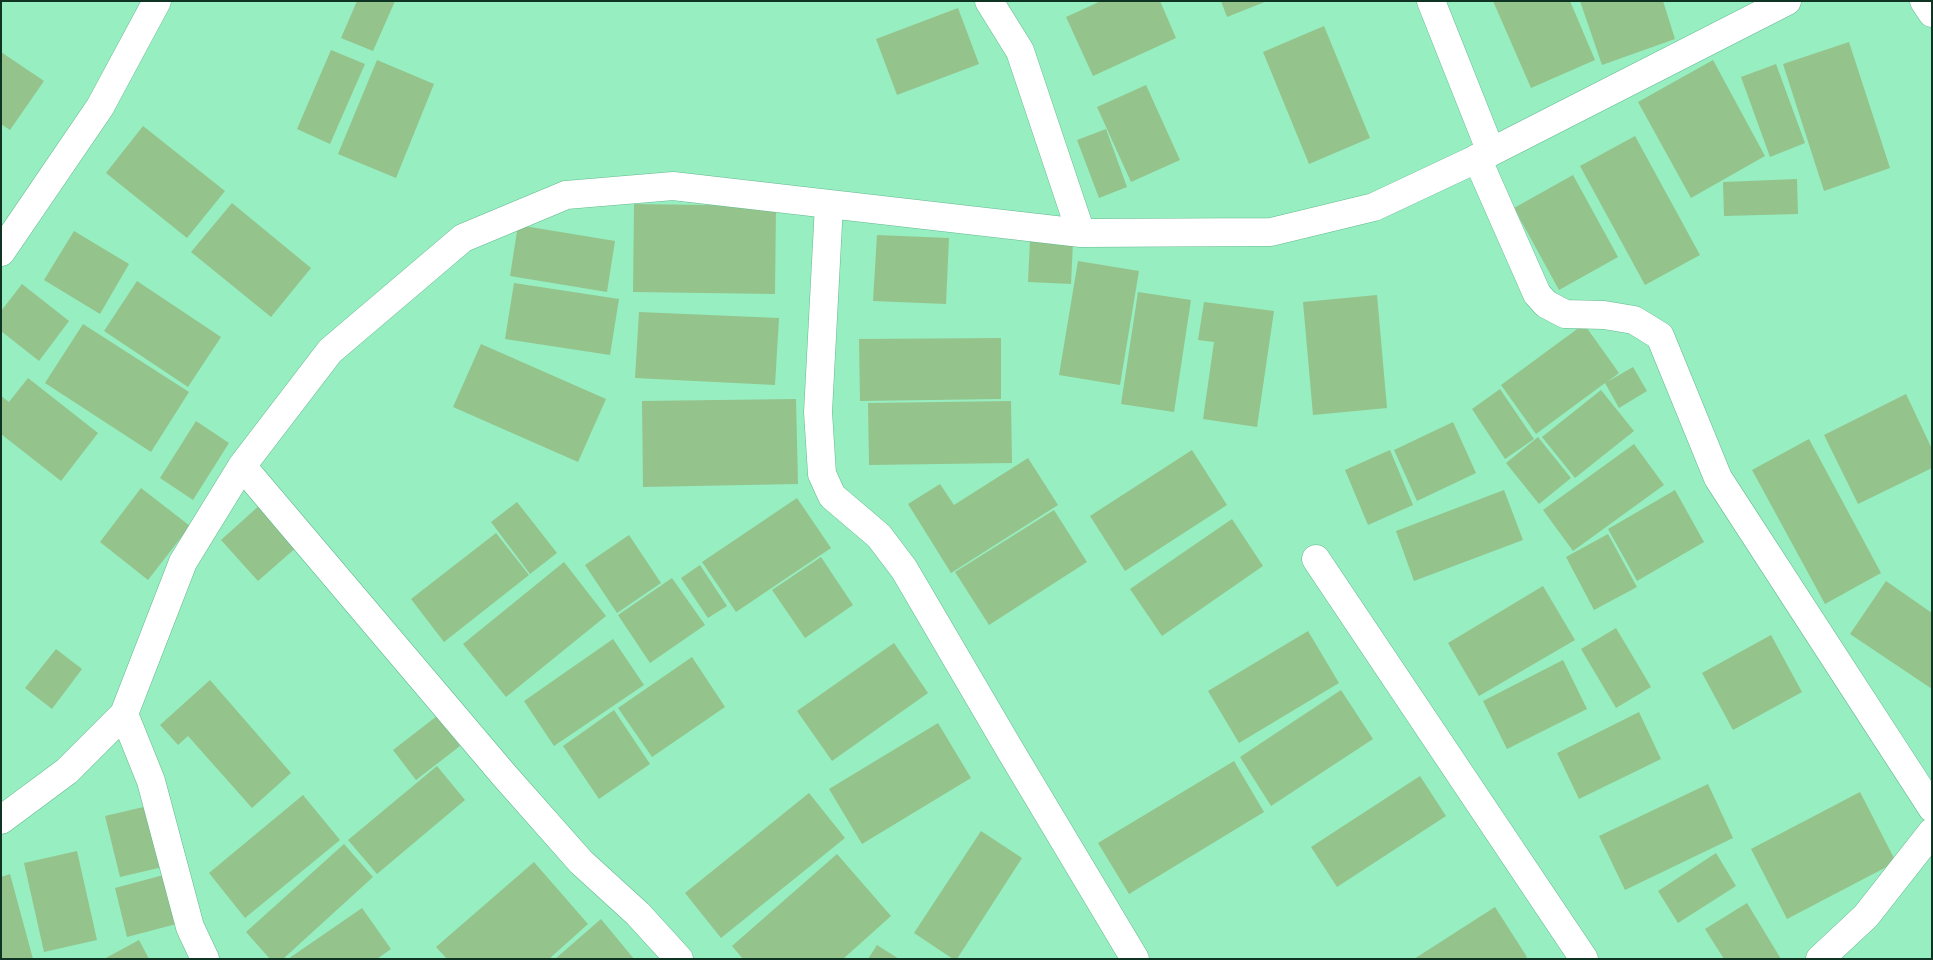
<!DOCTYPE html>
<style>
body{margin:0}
#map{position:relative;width:1933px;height:960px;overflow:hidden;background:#97eec1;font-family:"Source Serif 4",serif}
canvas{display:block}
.frame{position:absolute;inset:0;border:2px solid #0f3423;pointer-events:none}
</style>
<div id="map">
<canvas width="1933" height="960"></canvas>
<div class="frame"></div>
</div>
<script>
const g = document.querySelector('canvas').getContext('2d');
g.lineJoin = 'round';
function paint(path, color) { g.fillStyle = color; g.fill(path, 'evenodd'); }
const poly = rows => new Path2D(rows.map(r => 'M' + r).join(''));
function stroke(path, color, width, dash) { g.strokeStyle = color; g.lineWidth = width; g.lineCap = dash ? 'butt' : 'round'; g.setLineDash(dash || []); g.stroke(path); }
paint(poly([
 [357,1,395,1,373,51,341,38],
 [1101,1,1160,1,1176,38,1093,76,1066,17],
 [1221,1,1267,1,1227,17],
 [1493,1,1570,1,1595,60,1531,88],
 [1580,1,1663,1,1675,39,1602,65],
 [958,8,979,64,897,95,876,39],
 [1324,26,1370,138,1309,164,1263,52],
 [1849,42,1890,168,1824,191,1783,64],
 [331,50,365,64,330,144,297,129],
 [1,52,44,81,10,130,1,124],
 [377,60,434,84,396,178,338,154],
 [1713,60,1765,156,1691,198,1638,102],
 [1776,64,1805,143,1770,157,1741,77],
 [1146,85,1180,160,1131,182,1097,107],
 [143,126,225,191,187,238,106,173],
 [1106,129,1127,187,1099,198,1077,140],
 [1635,136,1700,255,1645,285,1580,166],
 [1573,175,1618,257,1559,290,1514,208],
 [1797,179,1798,214,1724,216,1723,182],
 [232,203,311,268,271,317,191,252],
 [634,204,776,206,775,294,633,292],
 [518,225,615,241,607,292,510,276],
 [74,231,129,264,100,314,44,280],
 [877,235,949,238,946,304,873,301],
 [1030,240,1073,242,1071,284,1028,282],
 [1078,261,1139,271,1120,385,1059,375],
 [137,281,221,337,188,387,104,331],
 [514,283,619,299,610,355,505,339],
 [22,284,69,321,39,361,1,331,1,311],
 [1138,292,1191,300,1174,412,1121,404],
 [1377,295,1387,408,1313,415,1303,302],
 [1204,302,1274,311,1257,427,1203,419,1214,342,1198,340],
 [639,312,779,318,775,385,635,378],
 [83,324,189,392,151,452,45,383],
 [1584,324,1619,373,1607,382,1633,367,1647,391,1619,408,1605,383,1536,434,1501,385],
 [1001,338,1001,399,860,401,859,339],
 [481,344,606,399,578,462,453,407],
 [28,378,98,433,61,481,1,434,1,396,9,402],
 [1500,389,1534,439,1505,459,1472,409],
 [1601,390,1634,431,1575,478,1542,437],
 [1906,394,1932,449,1932,468,1858,504,1824,435],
 [796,399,798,484,643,487,642,401],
 [1011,401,1012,463,869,465,868,403],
 [196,421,229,443,193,500,160,478],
 [1453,422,1476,473,1417,501,1394,450],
 [1538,437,1571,478,1539,504,1506,463],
 [1809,439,1881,573,1825,604,1752,470],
 [1634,444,1664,485,1573,551,1543,510],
 [1192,450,1227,505,1125,571,1090,516],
 [1390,450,1413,505,1368,525,1345,470],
 [1028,458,1058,505,951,573,908,504,940,484,954,505],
 [141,488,190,526,148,580,100,542],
 [1504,490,1523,540,1414,581,1396,531],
 [1675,490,1704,542,1637,581,1608,529],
 [797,498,831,548,736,612,702,562],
 [517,502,557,553,530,574,491,522],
 [261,504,298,546,258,581,221,540],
 [1054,510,1087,562,989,625,955,572],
 [1232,519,1263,566,1162,636,1130,589],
 [496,533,529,575,444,642,411,599],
 [1608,534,1637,587,1594,610,1566,557],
 [629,535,661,583,617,613,585,565],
 [821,557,853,605,805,638,772,590],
 [564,562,606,616,506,697,463,644],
 [700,565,727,606,708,618,681,578],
 [672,578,705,625,650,663,618,615],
 [1886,581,1932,613,1932,689,1850,634],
 [1543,586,1575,640,1479,696,1448,643],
 [1616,628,1651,687,1616,708,1581,649],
 [1308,631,1339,683,1239,743,1208,691],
 [1771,635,1802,692,1733,730,1702,673],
 [613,639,644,685,554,746,524,701],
 [894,643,928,693,832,761,797,711],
 [56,649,82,669,52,709,25,688],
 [692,657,725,707,652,757,618,708],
 [1563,660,1587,709,1507,749,1483,701],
 [210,680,291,773,252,808,188,736,178,745,160,725],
 [1341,690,1373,739,1271,806,1240,757],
 [614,710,650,764,599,799,563,746],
 [1639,712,1661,759,1579,799,1557,753],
 [437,716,460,746,416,780,393,750],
 [938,723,971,778,862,844,829,789],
 [1234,761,1264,812,1129,894,1098,843],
 [437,766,465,800,377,874,348,840],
 [1420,776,1446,816,1337,887,1311,847],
 [1708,784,1733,838,1625,890,1599,836],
 [1860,792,1896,862,1787,919,1751,849],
 [809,793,845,838,721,938,685,893],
 [303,795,340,840,245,918,209,873],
 [152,805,167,866,120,877,105,816],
 [981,831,1022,858,957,959,953,959,914,933],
 [344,844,373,877,283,959,270,959,246,932],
 [77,851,97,940,44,952,24,863],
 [1716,853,1736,886,1678,923,1658,891],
 [837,854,891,916,843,959,743,959,732,946],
 [534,862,588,924,549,959,447,959,436,947],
 [171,873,184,922,127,937,115,888],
 [10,874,33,959,1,959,1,877],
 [1747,903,1781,959,1724,959,1705,929],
 [1495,907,1527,957,1524,959,1414,959],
 [362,908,391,949,377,959,288,959],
 [601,919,634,959,555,959],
 [139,940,149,959,104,959],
 [877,945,899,959,868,959]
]), '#95c38c');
const minor = poly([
 [989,1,1020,51,1081,233],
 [1431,1,1491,152],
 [1924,1,1932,13],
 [1477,158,1537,294,1546,304,1565,314,1604,315,1634,320,1660,336,1718,478,1932,808],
 [829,205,818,412,822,474,832,496,879,536,904,569,1010,750,1135,959],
 [1,252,100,107,157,1],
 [242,466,504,775,581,862,638,914,679,959],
 [1316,559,1584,959],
 [124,714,151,781,190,927,205,959],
 [1,820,67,771,124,714,183,562,242,466,330,351,463,238,566,195,673,186,1081,233,1271,232,1374,207,1491,152,1787,1],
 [1820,959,1866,916,1932,832]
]);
stroke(minor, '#63b98e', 29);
stroke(minor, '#fff', 28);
</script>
